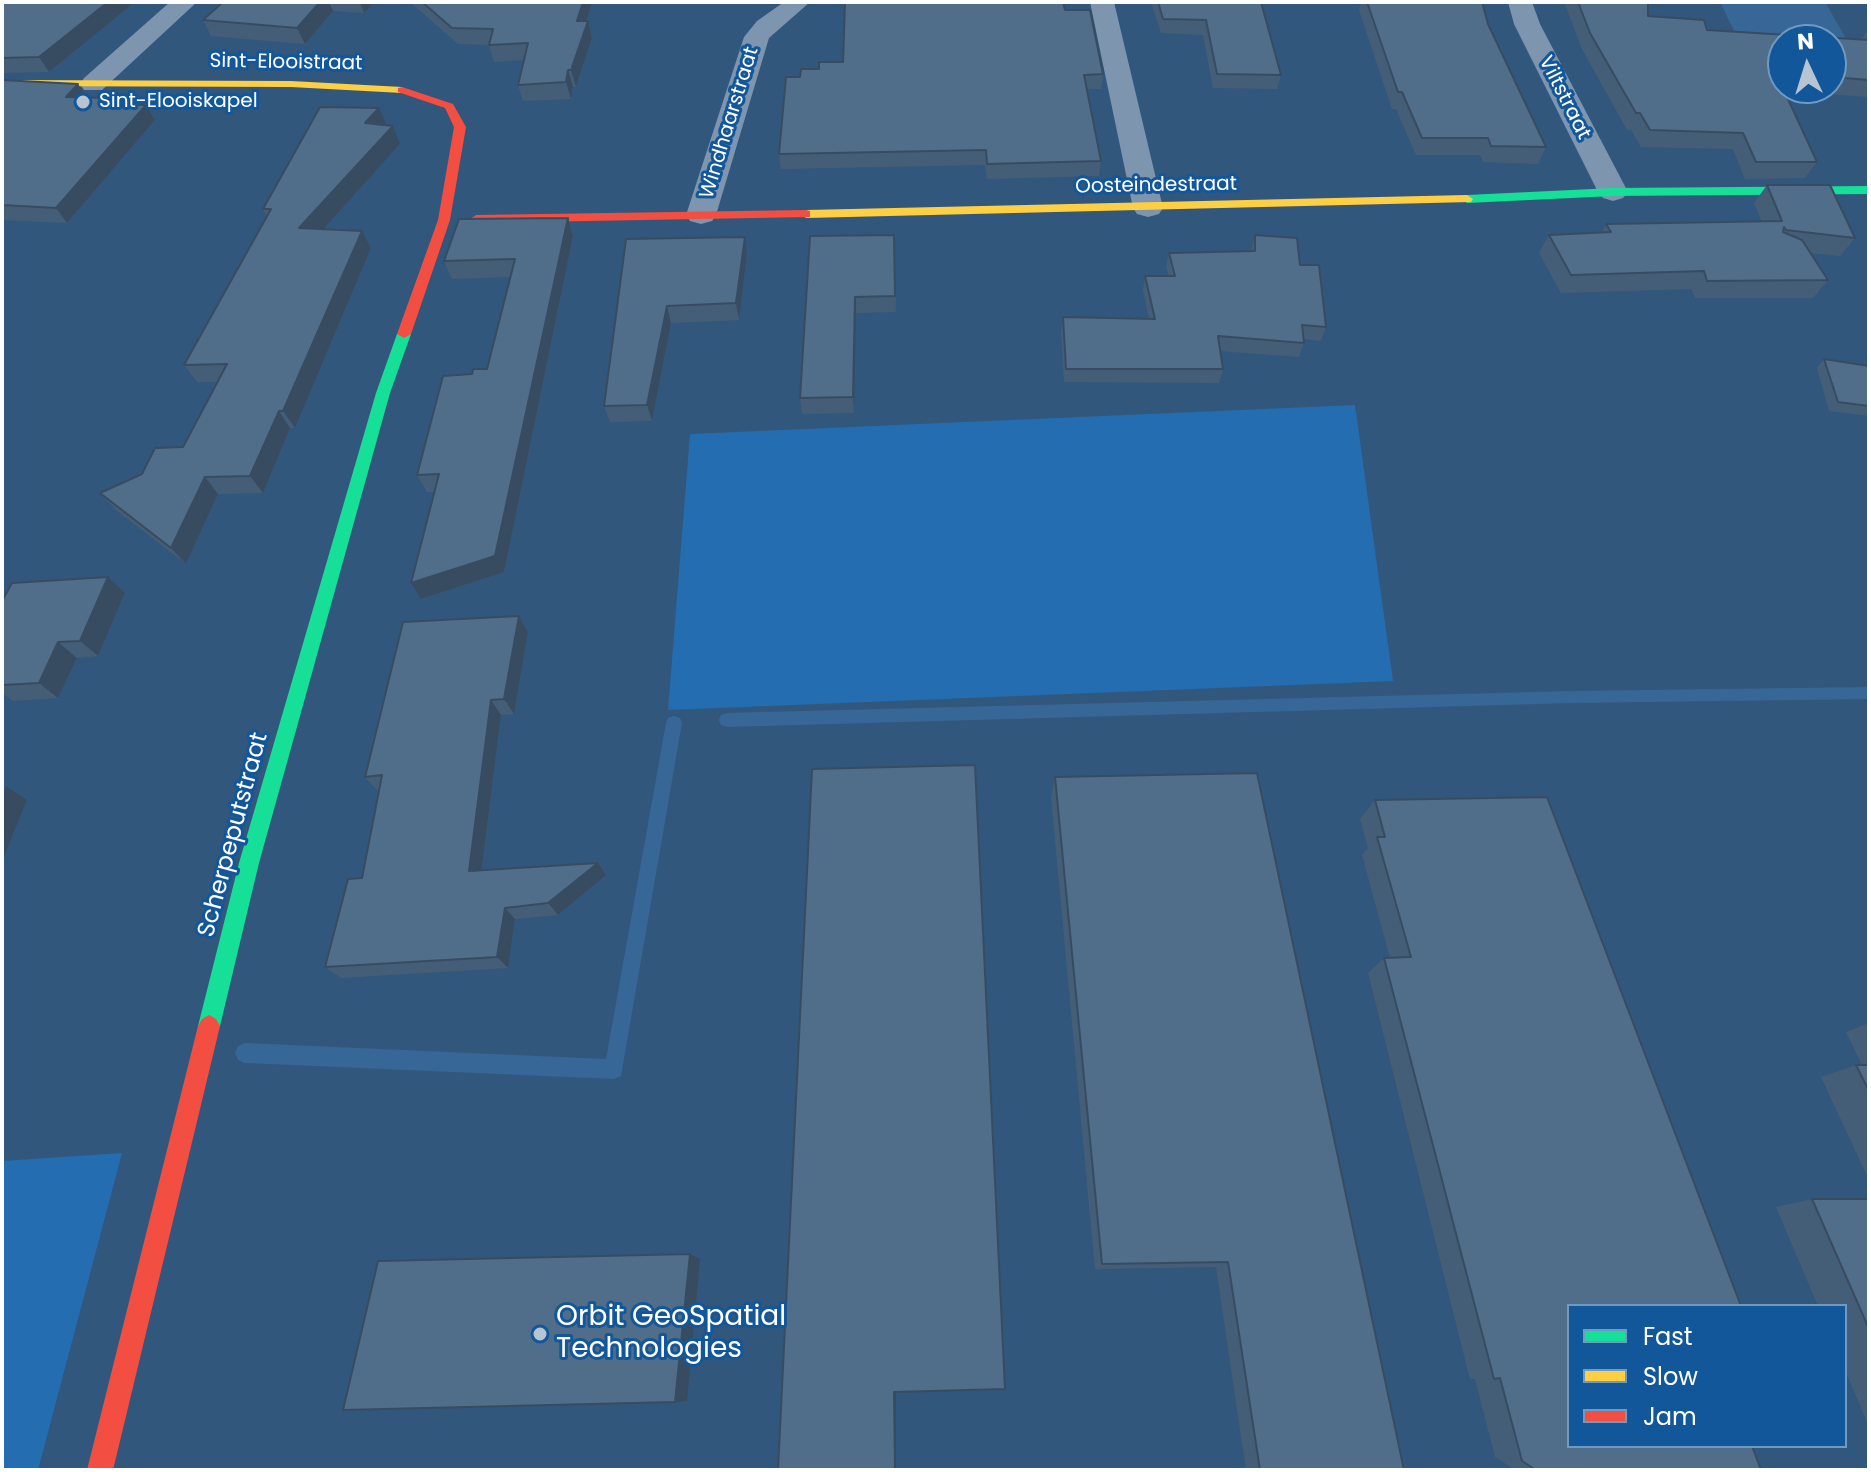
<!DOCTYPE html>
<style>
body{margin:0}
#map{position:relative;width:1871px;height:1472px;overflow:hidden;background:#32577c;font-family:Poppins,sans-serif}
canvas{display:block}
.frame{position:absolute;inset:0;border:4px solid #fff;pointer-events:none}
.legend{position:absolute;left:1567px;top:1304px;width:280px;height:144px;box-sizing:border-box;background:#13579b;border:2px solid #719ac3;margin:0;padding:10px 14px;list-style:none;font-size:24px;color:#fff}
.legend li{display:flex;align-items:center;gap:16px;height:40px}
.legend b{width:40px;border:2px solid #719ac3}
.north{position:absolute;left:1767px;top:24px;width:80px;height:80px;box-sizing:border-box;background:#13579b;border:2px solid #719ac3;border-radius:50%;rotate:356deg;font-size:22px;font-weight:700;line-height:32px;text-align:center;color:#fff}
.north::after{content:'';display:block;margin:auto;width:28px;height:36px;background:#b7c4d1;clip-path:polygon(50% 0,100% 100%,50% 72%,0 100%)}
</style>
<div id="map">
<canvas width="1871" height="1472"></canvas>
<div class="frame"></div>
<ul class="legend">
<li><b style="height:10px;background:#16e098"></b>Fast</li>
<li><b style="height:10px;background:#ffcf43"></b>Slow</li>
<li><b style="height:10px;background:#f24e42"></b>Jam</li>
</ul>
<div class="north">N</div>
</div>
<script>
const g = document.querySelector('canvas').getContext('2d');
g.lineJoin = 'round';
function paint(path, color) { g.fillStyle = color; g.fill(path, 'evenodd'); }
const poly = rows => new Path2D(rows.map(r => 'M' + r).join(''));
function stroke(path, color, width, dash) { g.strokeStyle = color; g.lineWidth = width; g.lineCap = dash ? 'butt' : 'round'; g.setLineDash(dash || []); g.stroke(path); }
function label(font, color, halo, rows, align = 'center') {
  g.font = font + ' Poppins,sans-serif'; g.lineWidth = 6; g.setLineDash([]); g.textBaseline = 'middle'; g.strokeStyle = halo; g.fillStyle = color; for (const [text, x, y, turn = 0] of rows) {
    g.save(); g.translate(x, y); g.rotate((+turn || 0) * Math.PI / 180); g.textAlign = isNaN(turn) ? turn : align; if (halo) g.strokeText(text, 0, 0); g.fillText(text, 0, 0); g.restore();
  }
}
paint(poly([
 [1355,405,1393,681,668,710,690,434],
 [122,1153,38,1470,2,1470,2,1161]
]), '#246db0');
paint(poly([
 [1720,2,1825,2,1852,49,1831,40,1739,41]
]), '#376796');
paint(poly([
 [1869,687,1869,699,1573,703,727,727,721,725,719,720,721,715,727,713,1573,691,1869,687],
 [674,716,680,718,682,723,621,1076,614,1079,245,1063,238,1060,235,1053,238,1046,245,1043,606,1059,666,723,668,718,674,716]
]), '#376796');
paint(poly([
 [170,2,197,2,102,90,84,90,80,84,84,78,170,2],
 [784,2,810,2,769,38,716,215,712,221,701,224,690,221,686,215,744,37,757,21,784,2],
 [1090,2,1114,2,1163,208,1159,214,1148,217,1137,214,1133,208,1090,2],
 [1508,2,1532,2,1540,24,1628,192,1623,198,1613,201,1603,198,1598,192,1514,24,1508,2]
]), '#7d95ae');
paint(poly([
 [1869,186,1869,194,1613,196,1467,203,1461,199,1467,195,1613,188,1869,186],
 [404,330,411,334,390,393,259,863,220,1026,216,1033,209,1037,202,1033,198,1026,239,863,376,393,397,334,404,330]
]), '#16e098');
paint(poly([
 [2,80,291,81,402,87,407,90,402,93,291,87,2,86,2,80],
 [1467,195,1473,199,1471,202,806,218,800,214,806,210,1467,195]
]), '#ffcf43');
paint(poly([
 [402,87,453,104,466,127,450,220,411,334,404,338,397,334,438,220,454,127,445,108,398,92,398,88,402,87],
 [806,210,810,211,810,217,476,223,470,219,476,215,806,210],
 [209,1015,216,1019,220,1026,113,1470,87,1470,198,1026,202,1019,209,1015]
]), '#f24e42');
paint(poly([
 [2,2,135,2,49,72,2,73],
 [223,2,375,2,364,13,333,11,305,44,211,36,203,20],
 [410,2,592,2,586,21,592,38,576,87,573,87,571,99,523,101,518,85,524,60,494,62,489,45,458,44],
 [1151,2,1261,2,1281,75,1277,89,1213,88,1203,35,1161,33],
 [1361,2,1482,2,1488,24,1546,147,1538,164,1483,162,1480,155,1416,155,1396,109,1392,109,1359,10],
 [1564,2,1648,2,1648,16,1707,30,1861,40,1866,33,1869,33,1869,97,1784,91,1817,162,1805,178,1745,179,1733,149,1641,147,1631,130,1627,130,1582,49],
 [1783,40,1831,40,1831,88,1783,88],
 [1065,10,1103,74,1101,89,1087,89,1101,161,1099,176,987,179,985,165,781,169,779,154,800,77,819,69,843,62],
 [2,80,114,104,146,105,155,120,67,223,2,220],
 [379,108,386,126,393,126,400,144,323,229,362,231,371,248,295,428,290,428,263,493,218,494,186,564,116,510,100,493,142,474,183,447,218,382,197,382,184,365,267,216,263,209],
 [1767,185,1855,238,1840,256,1810,253,1828,280,1813,298,1695,298,1691,289,1561,293,1539,253,1549,235,1602,232,1606,224,1762,222,1754,203],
 [568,218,573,236,504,572,421,599,411,583,435,492,427,492,417,475,472,374,487,369,511,277,452,279,444,261],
 [894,235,896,312,856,313,854,413,802,414,800,398,810,236],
 [1255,235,1300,265,1326,327,1321,341,1303,339,1304,343,1299,357,1220,351,1223,369,1219,383,1064,382,1061,331,1063,317,1149,319,1143,290,1145,276,1169,276,1166,267,1169,253,1251,251],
 [745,237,747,254,739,320,671,323,652,421,610,422,604,406,626,239],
 [1824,359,1869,366,1869,416,1829,411,1817,368],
 [108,577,125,593,98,656,77,658,58,698,13,701,2,693,2,601],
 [519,616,528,632,514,714,501,715,482,870,598,863,606,875,558,915,515,919,508,968,341,978,325,967,362,878,378,791,365,777],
 [1055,777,1404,1470,1246,1470,1216,1267,1095,1269,1051,797],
 [1375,800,1569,1306,1761,1470,1515,1470,1495,1457,1475,1379,1470,1379,1368,973,1384,958,1390,958,1362,855,1368,848,1360,819],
 [1869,1023,1869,1180,1821,1077,1856,1065,1862,1065,1846,1032],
 [1812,1199,1869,1199,1869,1427,1845,1370,1845,1306,1818,1306,1776,1207]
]), '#455e77');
paint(poly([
 [108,2,135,2,49,72,39,57],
 [320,2,329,2,333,11,305,44,297,28],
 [360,2,375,2,364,13],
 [583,2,592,2,581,38,577,21],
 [588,21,592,38,576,87,571,70],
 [568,70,573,87,571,99,566,82],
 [78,84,88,99,66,97],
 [146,105,155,120,67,223,56,208],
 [379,108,387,125,373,140,365,123],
 [393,126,400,144,308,246,299,228],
 [568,218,573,236,504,572,421,599,411,583],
 [362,231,371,248,295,428,283,411],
 [745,237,747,254,739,320,736,303],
 [855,297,856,313,854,413,853,397],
 [667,306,671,323,652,421,647,405],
 [279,411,290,428,263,493,250,476],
 [205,477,218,494,186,564,171,548],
 [108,577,125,593,98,656,80,641],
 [519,616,528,632,514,714,504,699],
 [58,642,77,658,58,698,39,683],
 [491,700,501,715,480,883,469,871],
 [6,786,27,800,2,861,2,796],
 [598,863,606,875,558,915,548,903],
 [505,908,515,919,508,968,497,957],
 [690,1254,700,1259,687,1401,675,1402],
 [894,1392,896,1392,896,1470,895,1470]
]), '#384c61');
const building = poly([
 [2,2,108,2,39,57,2,58,2,2],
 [223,2,320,2,297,28,203,20,223,2],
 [422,2,583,2,577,21,588,21,571,70,568,70,566,82,518,85,528,43,489,45,493,29,452,28,422,2],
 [845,2,1063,2,1065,10,1090,10,1103,74,1084,75,1101,161,987,164,986,150,779,154,786,77,800,77,801,69,819,69,819,62,843,62,845,2],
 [1158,2,1261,2,1281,75,1217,74,1206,20,1163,19,1158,2],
 [1367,2,1482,2,1488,24,1546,147,1491,146,1488,138,1422,138,1402,92,1398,92,1367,2],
 [1578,2,1648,2,1648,16,1704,20,1707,30,1869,40,1869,80,1831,77,1831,40,1783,40,1783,73,1776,73,1817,162,1756,162,1743,133,1650,130,1640,113,1636,113,1590,33,1578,2],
 [2,80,78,84,66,97,110,98,106,104,146,105,56,208,2,205,2,80],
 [320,107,379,108,365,123,393,126,299,228,362,231,283,411,279,411,250,476,205,477,171,548,100,493,142,474,155,448,183,447,227,364,184,365,271,209,263,209,320,107],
 [1767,185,1830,185,1855,238,1786,230,1784,227,1783,232,1802,240,1828,280,1707,281,1704,271,1571,275,1549,235,1611,232,1606,224,1782,221,1767,185],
 [568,218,495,556,411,583,439,474,417,475,443,376,472,374,473,369,487,369,515,259,444,261,459,219,568,218],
 [894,235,895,296,855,297,853,397,800,398,810,236,894,235],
 [1255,235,1297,238,1300,265,1319,265,1326,327,1302,325,1304,343,1218,336,1223,369,1066,369,1063,317,1155,319,1145,276,1175,276,1169,253,1255,251,1255,235],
 [745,237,736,303,667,306,647,405,604,406,626,239,745,237],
 [1824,359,1869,366,1869,406,1838,402,1824,359],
 [108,577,80,641,58,642,39,683,2,685,2,601,12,583,108,577],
 [519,616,504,699,491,700,469,871,598,863,548,903,505,908,497,957,325,967,348,879,362,878,382,775,365,777,403,622,519,616],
 [975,765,1005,1389,894,1392,895,1470,778,1470,812,769,975,765],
 [1257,773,1404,1470,1260,1470,1228,1262,1102,1264,1055,777,1257,773],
 [1547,797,1741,1306,1569,1306,1569,1446,1752,1446,1761,1470,1536,1470,1522,1461,1500,1378,1494,1379,1384,958,1411,957,1377,837,1385,837,1375,800,1547,797],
 [1856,1065,1869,1065,1869,1091,1856,1065],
 [1812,1199,1869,1199,1869,1329,1812,1199],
 [690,1254,675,1402,343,1410,378,1261,690,1254]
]);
paint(building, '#506d8a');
stroke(building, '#384c61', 2);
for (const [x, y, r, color] of [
 [83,102,8,"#b7c4d1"],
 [540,1334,8,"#b7c4d1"]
]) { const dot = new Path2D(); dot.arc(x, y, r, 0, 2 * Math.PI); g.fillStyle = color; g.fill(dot); stroke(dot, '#13579b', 3); }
label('20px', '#fff', '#13579b', [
 ["Sint-Elooistraat",286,63,1],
 ["Viltstraat",1564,98,63],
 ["Windhaarstraat",730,123,-73],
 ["Oosteindestraat",1156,186,-1]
]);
label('20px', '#fff', '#13579b', [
 ["Sint-Elooiskapel",99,102]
], 'left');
label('24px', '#fff', '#13579b', [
 ["Scherpeputstraat",234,835,-75]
]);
label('28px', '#fff', '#13579b', [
 ["Orbit GeoSpatial",556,1318],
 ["Technologies",556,1350]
], 'left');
</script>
